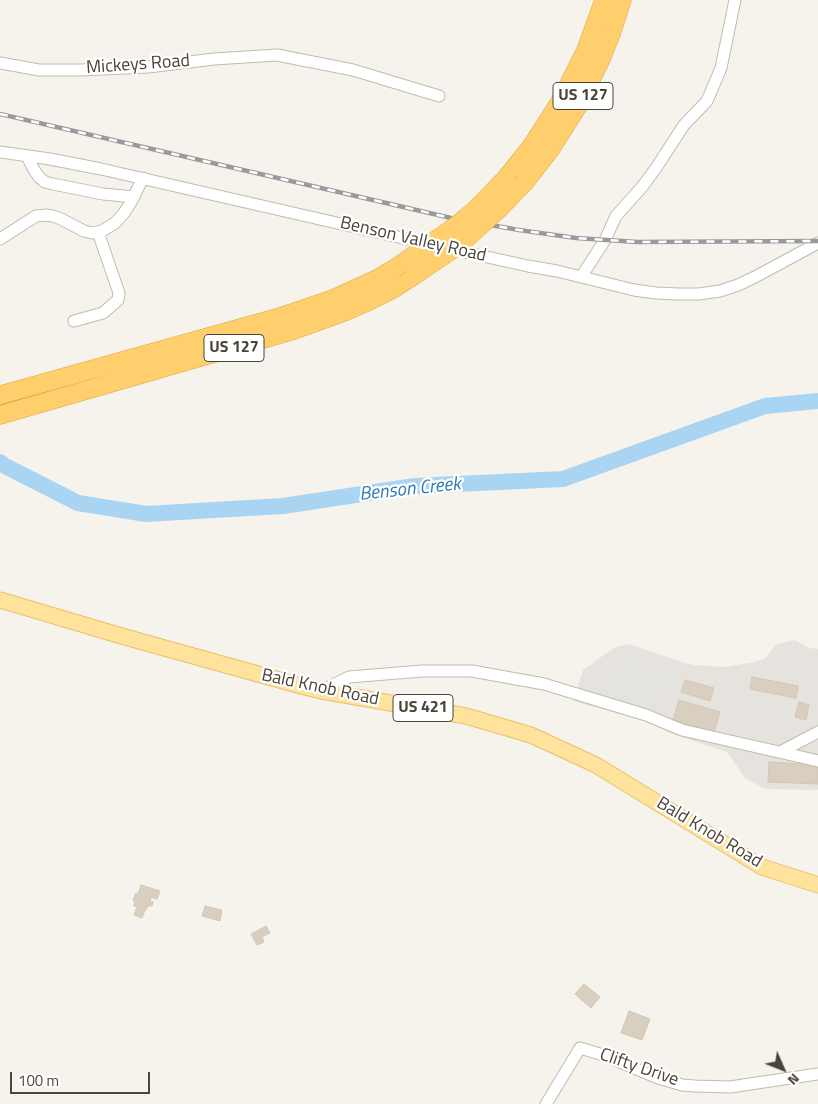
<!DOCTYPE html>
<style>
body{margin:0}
#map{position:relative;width:818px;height:1104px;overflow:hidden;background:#f6f3ec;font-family:"Titillium Web",sans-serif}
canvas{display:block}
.north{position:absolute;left:758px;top:1044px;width:50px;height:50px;-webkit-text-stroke:4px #fff;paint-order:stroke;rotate:134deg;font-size:14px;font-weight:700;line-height:20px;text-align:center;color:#4b4439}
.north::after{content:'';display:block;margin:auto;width:18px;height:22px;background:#4b4439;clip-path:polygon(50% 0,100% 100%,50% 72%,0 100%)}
.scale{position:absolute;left:10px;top:1072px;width:140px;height:22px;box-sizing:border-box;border:2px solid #4b4439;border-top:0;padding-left:6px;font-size:15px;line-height:18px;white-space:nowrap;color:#4b4439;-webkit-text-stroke:4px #fff;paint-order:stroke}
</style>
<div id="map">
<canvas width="818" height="1104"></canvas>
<div class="north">N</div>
<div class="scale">100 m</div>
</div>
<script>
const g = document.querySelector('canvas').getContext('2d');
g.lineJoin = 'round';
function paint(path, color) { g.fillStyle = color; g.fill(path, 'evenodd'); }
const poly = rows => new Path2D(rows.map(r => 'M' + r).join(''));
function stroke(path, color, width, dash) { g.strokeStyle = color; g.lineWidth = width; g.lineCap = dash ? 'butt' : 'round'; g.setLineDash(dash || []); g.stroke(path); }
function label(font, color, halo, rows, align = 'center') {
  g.font = font + ' "Titillium Web",sans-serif'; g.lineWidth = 4.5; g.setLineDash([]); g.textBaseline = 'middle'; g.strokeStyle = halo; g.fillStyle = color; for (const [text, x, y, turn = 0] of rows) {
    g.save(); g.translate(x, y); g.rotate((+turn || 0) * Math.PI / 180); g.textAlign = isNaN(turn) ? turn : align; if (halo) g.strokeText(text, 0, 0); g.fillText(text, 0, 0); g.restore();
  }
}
paint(poly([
 [795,640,809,648,818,649,818,790,765,789,745,778,727,752,672,734,648,722,573,701,583,670,615,647,629,644,685,663,694,665,724,667,755,662,766,658,776,644]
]), '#e6e2dd');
paint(poly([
 [630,656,667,665,682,676,672,701,659,700,650,719,587,702,604,665]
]), '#e5e3e0');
stroke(poly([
 [0,462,5,466,78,503,146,514,283,506,415,486,563,479,765,406,818,401]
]), '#a9d4f2', 16);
const building = poly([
 [752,677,798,686,796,698,750,689,752,677],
 [685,680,714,688,710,701,681,692,685,680],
 [679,700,720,712,714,732,673,720,679,700],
 [799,702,809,705,806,720,795,717,799,702],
 [769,762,818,765,818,784,768,782,769,762],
 [141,885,160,891,157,899,151,897,150,901,153,902,152,906,148,906,146,910,145,910,142,918,134,915,137,907,134,906,135,901,133,900,136,893,138,894,141,885],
 [205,906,222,910,220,921,202,916,205,906],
 [266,926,270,933,262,937,264,942,257,945,251,934,266,926],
 [584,984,600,997,591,1008,575,994,584,984],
 [629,1011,650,1019,642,1040,621,1033,629,1011]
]);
paint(building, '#d8cfc1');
stroke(building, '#d3c7b4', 1);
const minor = poly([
 [0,63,39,70,80,70,148,67,214,59,277,55,353,70,439,96],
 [0,152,50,159,101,169,433,245],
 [27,156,34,170,39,177,45,182,53,184,103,194,134,197],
 [0,239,36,216,46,215,53,216,61,219,84,231,92,233,102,231,115,223,124,213,131,202,143,178],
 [451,249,528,266,557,271,634,290,656,293,678,294,699,294,720,291,738,285,755,277,818,243],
 [581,277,605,240,616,216,642,187,656,168,684,125,707,101,721,68,735,0],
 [74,321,103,313,118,300,119,293,98,232],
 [321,691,349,677,422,671,472,671,544,684,646,715,682,730,818,761],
 [780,752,818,732],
 [546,1104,580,1048,603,1055,658,1078,682,1085,695,1086,730,1087,818,1074]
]);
const major = poly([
 [0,600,125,637,301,686,321,691,466,716,531,735,596,765,762,867,818,885]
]);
const highway = poly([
 [507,177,531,147,561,100,586,50,604,0],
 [525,182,550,150,578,106,601,59,611,34,622,0],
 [0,395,280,317,333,299,377,279,394,269],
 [0,415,294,330,344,312,369,301,393,289,415,275]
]);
stroke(minor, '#c2bbae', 13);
stroke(major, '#e6c16a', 17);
stroke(highway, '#e0a43c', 19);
stroke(minor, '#fff', 11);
stroke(major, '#ffe39c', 15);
stroke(highway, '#ffcf6e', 18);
const rail = poly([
 [0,114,451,218,519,230,576,238,637,242,818,241]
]);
stroke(rail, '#9a9a9a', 4.5);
stroke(rail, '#fff', 2.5, [8]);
const highwayBridge = poly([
 [394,269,453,228,475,210,507,177],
 [415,275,459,245,499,209,525,182]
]);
stroke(highwayBridge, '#e0a43c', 19, []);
stroke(highwayBridge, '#ffcf6e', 18);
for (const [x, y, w] of [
 [583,96,60],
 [234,348,60],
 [423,708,60]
]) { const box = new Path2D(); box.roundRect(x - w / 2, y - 13.5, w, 27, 4); g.fillStyle = '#fff'; g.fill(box); stroke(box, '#4b4439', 1); }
label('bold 16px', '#4b4439', null, [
 ["US 127",583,96],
 ["US 127",234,348],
 ["US 421",423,708]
]);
label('18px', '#4b4439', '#fff', [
 ["Mickeys Road",138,65,-4],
 ["Benson Valley Road",413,240,13],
 ["Bald Knob Road",320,688,12],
 ["Bald Knob Road",709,833,31],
 ["Clifty Drive",639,1068,19]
]);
label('italic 19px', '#2e7ab2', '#fff', [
 ["Benson Creek",410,490,-6]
]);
</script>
